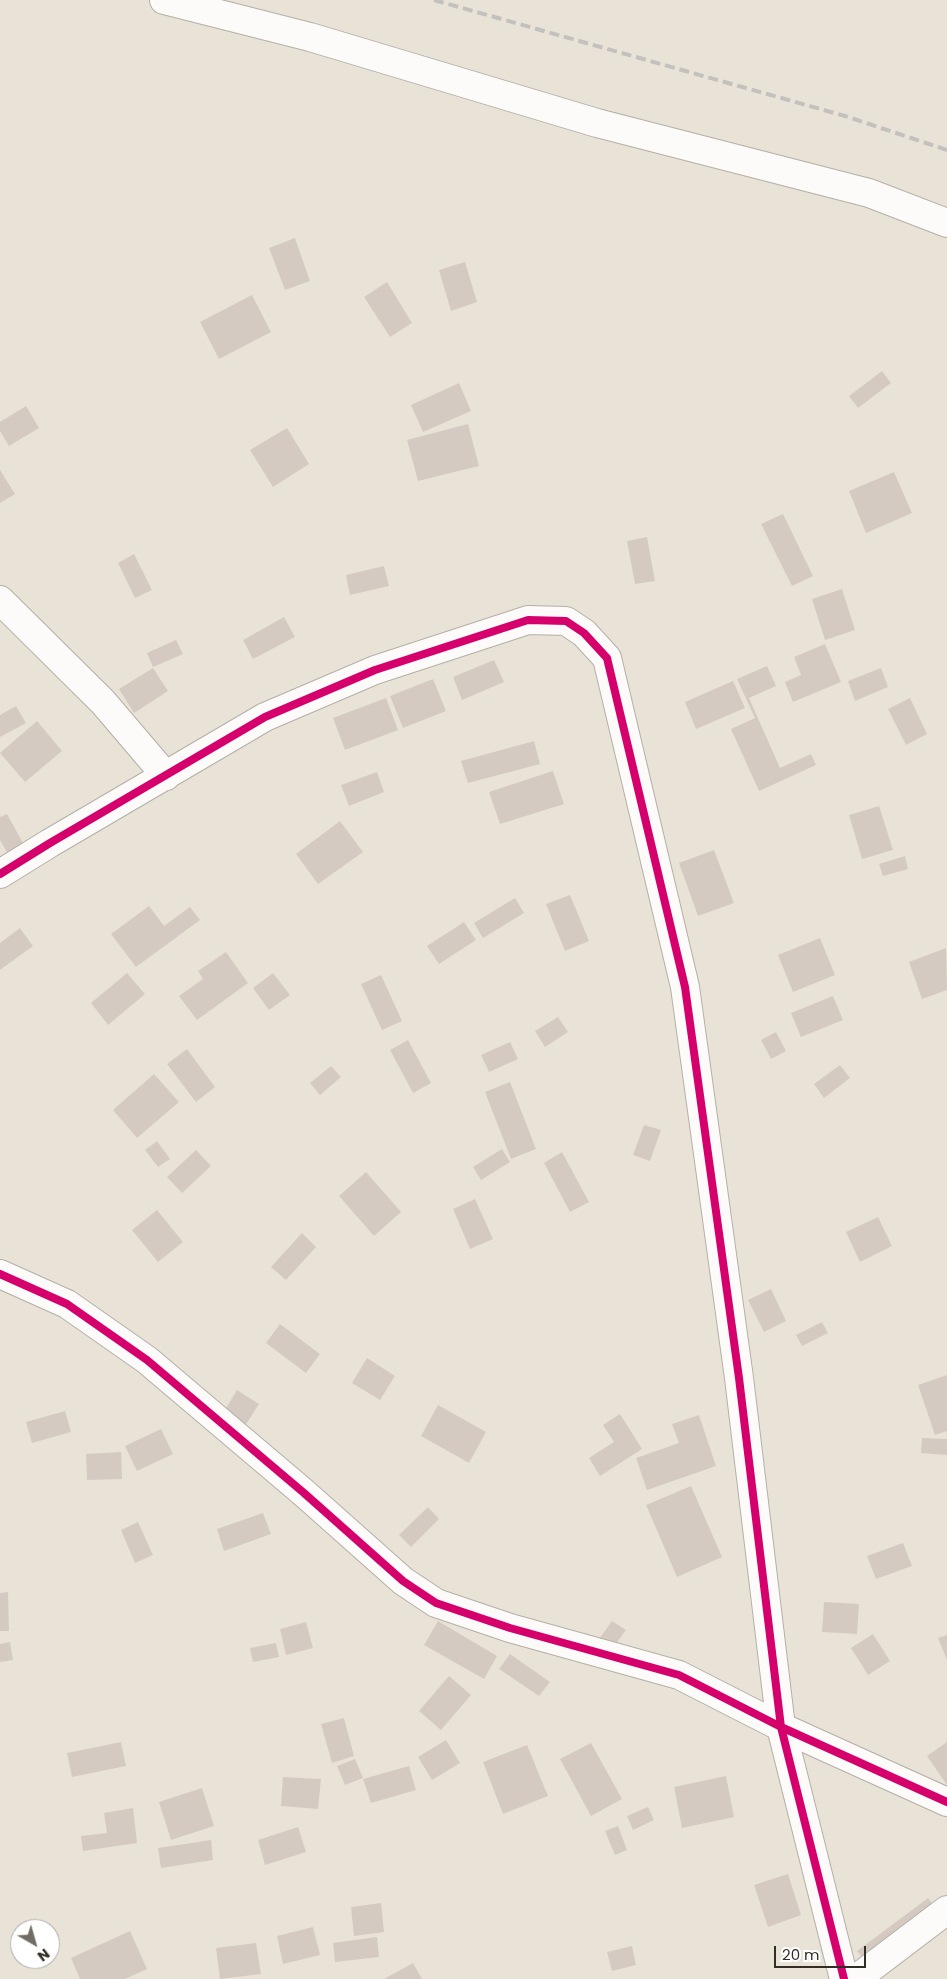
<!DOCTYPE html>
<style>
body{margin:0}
#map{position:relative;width:947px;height:1979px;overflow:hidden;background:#e9e3d7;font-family:Poppins,sans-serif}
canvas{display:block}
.north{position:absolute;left:10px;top:1919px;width:50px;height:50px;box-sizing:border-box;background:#fff;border:1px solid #adaba8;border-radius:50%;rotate:142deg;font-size:14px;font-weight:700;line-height:20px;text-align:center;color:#322e25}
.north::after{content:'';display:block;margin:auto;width:18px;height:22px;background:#726d63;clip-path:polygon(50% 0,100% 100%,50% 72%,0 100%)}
.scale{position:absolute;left:774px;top:1946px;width:92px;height:22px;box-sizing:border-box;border:2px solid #322e25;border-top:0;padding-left:6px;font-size:15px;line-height:18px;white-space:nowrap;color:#322e25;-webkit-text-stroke:4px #fff;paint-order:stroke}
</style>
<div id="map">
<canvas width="947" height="1979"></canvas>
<div class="north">N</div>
<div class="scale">20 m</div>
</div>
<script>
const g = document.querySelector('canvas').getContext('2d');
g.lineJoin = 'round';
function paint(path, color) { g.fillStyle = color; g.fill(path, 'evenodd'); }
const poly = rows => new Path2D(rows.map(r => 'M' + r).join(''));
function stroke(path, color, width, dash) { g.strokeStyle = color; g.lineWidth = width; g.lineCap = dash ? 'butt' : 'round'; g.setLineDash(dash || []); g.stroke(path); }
paint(poly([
 [295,238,310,281,285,290,269,248],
 [465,262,477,302,451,311,439,270],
 [387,282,412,323,390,337,364,297],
 [252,295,271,332,219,359,200,322],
 [882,371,891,383,858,408,849,396],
 [459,383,471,411,423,432,411,405],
 [26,406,39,428,9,446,0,431,0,422],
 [468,424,479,466,418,481,407,440],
 [287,428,309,464,273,487,250,450],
 [0,470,15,494,0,503],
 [894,472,912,513,866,533,849,491],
 [783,514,813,576,792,586,761,524],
 [647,537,655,581,635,584,627,541],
 [134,554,152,590,135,598,118,563],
 [384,566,389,586,350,595,346,575],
 [842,589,855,630,825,640,812,599],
 [284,617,295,637,253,659,243,640],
 [176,640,183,654,153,667,147,653],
 [825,644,841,682,793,702,785,682,801,675,794,657],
 [494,660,504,682,462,700,453,677],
 [767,666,776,686,749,698,780,768,811,754,816,765,759,791,731,729,755,718,737,679],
 [153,668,168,691,134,713,119,689],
 [881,668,888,687,855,701,848,681],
 [433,679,446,711,403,728,390,696],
 [733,681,745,708,696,729,685,702],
 [386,698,398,730,345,750,333,718],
 [910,698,927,734,906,745,888,709],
 [16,706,26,723,0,737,0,715],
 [37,721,62,751,25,782,0,753],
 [534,741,540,764,468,783,461,761],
 [553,771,564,804,500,824,489,792],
 [377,772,384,792,349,806,341,785],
 [879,806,893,850,862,859,849,815],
 [7,814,29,854,13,863,0,840,0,817],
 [340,821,363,852,318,884,296,854],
 [714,850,734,903,698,916,679,863],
 [905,856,908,869,883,876,879,864],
 [570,895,589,941,565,951,546,904],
 [515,898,524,913,483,938,474,923],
 [149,906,164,926,190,907,200,920,136,967,111,934],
 [464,922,476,940,439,964,427,946],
 [20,928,33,946,0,970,0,943],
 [820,938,835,975,793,992,778,955],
 [946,948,947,990,922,999,909,962],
 [226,952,248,983,197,1020,179,996,203,979,198,971],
 [127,973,145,994,108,1025,91,1003],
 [273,973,290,995,269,1010,253,988],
 [381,975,402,1021,382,1030,361,984],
 [833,996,843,1020,801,1037,791,1013],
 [558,1017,568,1032,545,1047,535,1031],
 [776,1032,786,1051,771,1059,761,1040],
 [408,1040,431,1083,413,1093,390,1050],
 [510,1042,518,1059,489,1072,481,1055],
 [187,1049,215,1087,196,1102,167,1064],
 [840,1065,850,1078,824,1098,814,1084],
 [331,1066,341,1077,320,1095,310,1083],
 [154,1074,179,1102,137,1138,113,1110],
 [510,1082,536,1149,511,1159,485,1092],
 [644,1125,661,1130,650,1161,633,1155],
 [157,1141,170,1159,158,1167,145,1150],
 [502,1149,510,1162,481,1180,473,1167],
 [196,1150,211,1166,182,1193,167,1177],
 [562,1152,589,1202,570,1212,544,1163],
 [366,1172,401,1212,374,1236,339,1196],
 [475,1199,493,1239,470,1249,453,1209],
 [157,1210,183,1242,158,1262,132,1230],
 [878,1217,892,1246,860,1262,846,1232],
 [302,1233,316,1247,286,1280,271,1267],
 [771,1289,786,1321,764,1332,748,1300],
 [822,1322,828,1333,802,1346,796,1335],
 [280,1324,320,1354,306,1373,266,1343],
 [367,1358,395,1376,380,1400,352,1383],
 [947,1375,947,1431,935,1435,918,1385],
 [237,1390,259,1404,245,1426,223,1413],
 [438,1405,486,1432,469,1463,421,1436],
 [65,1411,71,1432,32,1443,26,1422],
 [620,1414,642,1449,600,1476,589,1458,614,1442,603,1425],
 [699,1415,716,1466,647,1490,636,1458,679,1443,672,1424],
 [161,1429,173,1454,137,1471,125,1446],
 [922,1438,947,1439,947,1455,921,1453],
 [121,1452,122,1479,87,1480,86,1454],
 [691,1486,722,1557,677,1577,646,1505],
 [428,1507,439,1519,411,1547,399,1535],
 [263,1513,271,1534,224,1551,217,1529],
 [138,1522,153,1555,135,1563,121,1530],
 [903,1543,912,1566,876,1579,867,1556],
 [8,1592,9,1631,0,1631,0,1593],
 [824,1602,859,1604,857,1634,822,1632],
 [438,1621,497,1656,484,1679,424,1645],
 [612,1621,626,1630,612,1649,599,1639],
 [306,1622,313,1648,286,1655,280,1629],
 [873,1634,890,1661,868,1675,851,1648],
 [947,1635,947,1660,938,1638],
 [10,1642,13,1660,0,1662,0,1644],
 [276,1643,279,1657,253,1662,250,1648],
 [510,1654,550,1682,539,1696,499,1669],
 [449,1676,471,1695,441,1730,419,1711],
 [344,1718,354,1756,332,1763,321,1724],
 [446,1740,460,1763,432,1780,418,1757],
 [121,1742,126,1766,72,1777,67,1753],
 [947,1742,947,1785,927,1756],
 [591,1743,622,1799,591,1816,560,1759],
 [527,1745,548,1796,503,1814,483,1762],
 [355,1759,363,1778,345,1785,337,1766],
 [409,1766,416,1790,371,1803,363,1779],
 [726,1776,734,1817,682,1828,674,1787],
 [283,1777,321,1779,318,1809,281,1806],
 [202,1788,214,1826,171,1840,159,1802],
 [648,1807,654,1820,633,1830,627,1816],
 [133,1808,137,1843,83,1851,81,1836,107,1833,104,1813],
 [618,1826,627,1850,615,1855,605,1831],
 [298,1827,306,1852,265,1865,258,1840],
 [211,1840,213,1860,161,1868,158,1848],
 [788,1874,801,1915,768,1927,754,1885],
 [928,1898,941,1915,870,1968,857,1951],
 [381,1903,384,1932,354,1936,351,1907],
 [313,1927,320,1955,283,1964,277,1936],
 [130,1931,147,1969,125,1979,80,1979,71,1958],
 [377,1937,379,1957,335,1962,333,1943],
 [256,1943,261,1974,220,1979,216,1948],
 [632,1946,636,1965,612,1971,607,1952],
 [413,1963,422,1979,384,1979]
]), '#d5cac1');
const minor = poly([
 [164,0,310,37,597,123,869,193,947,223],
 [0,600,103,702,166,776],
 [0,874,50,843,265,717,375,670,528,620,566,621,584,633,607,658,685,987,739,1378,781,1727,844,1979],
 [0,1274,67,1304,147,1360,304,1493,403,1581,436,1603,510,1628,679,1675,781,1727,947,1802],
 [856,1979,947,1910]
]);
stroke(minor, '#b4afa6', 30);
stroke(minor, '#fcfbf9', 28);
stroke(poly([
 [434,0,845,116,947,150]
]), '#c3c1be', 4, [10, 5]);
stroke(poly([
 [0,874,50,843,265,717,375,670,528,620,566,621,584,633,607,658,685,987,739,1378,781,1727,844,1979],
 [0,1274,67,1304,147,1360,304,1493,403,1581,436,1603,510,1628,679,1675,781,1727,947,1802]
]), '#d6006c', 8);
</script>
